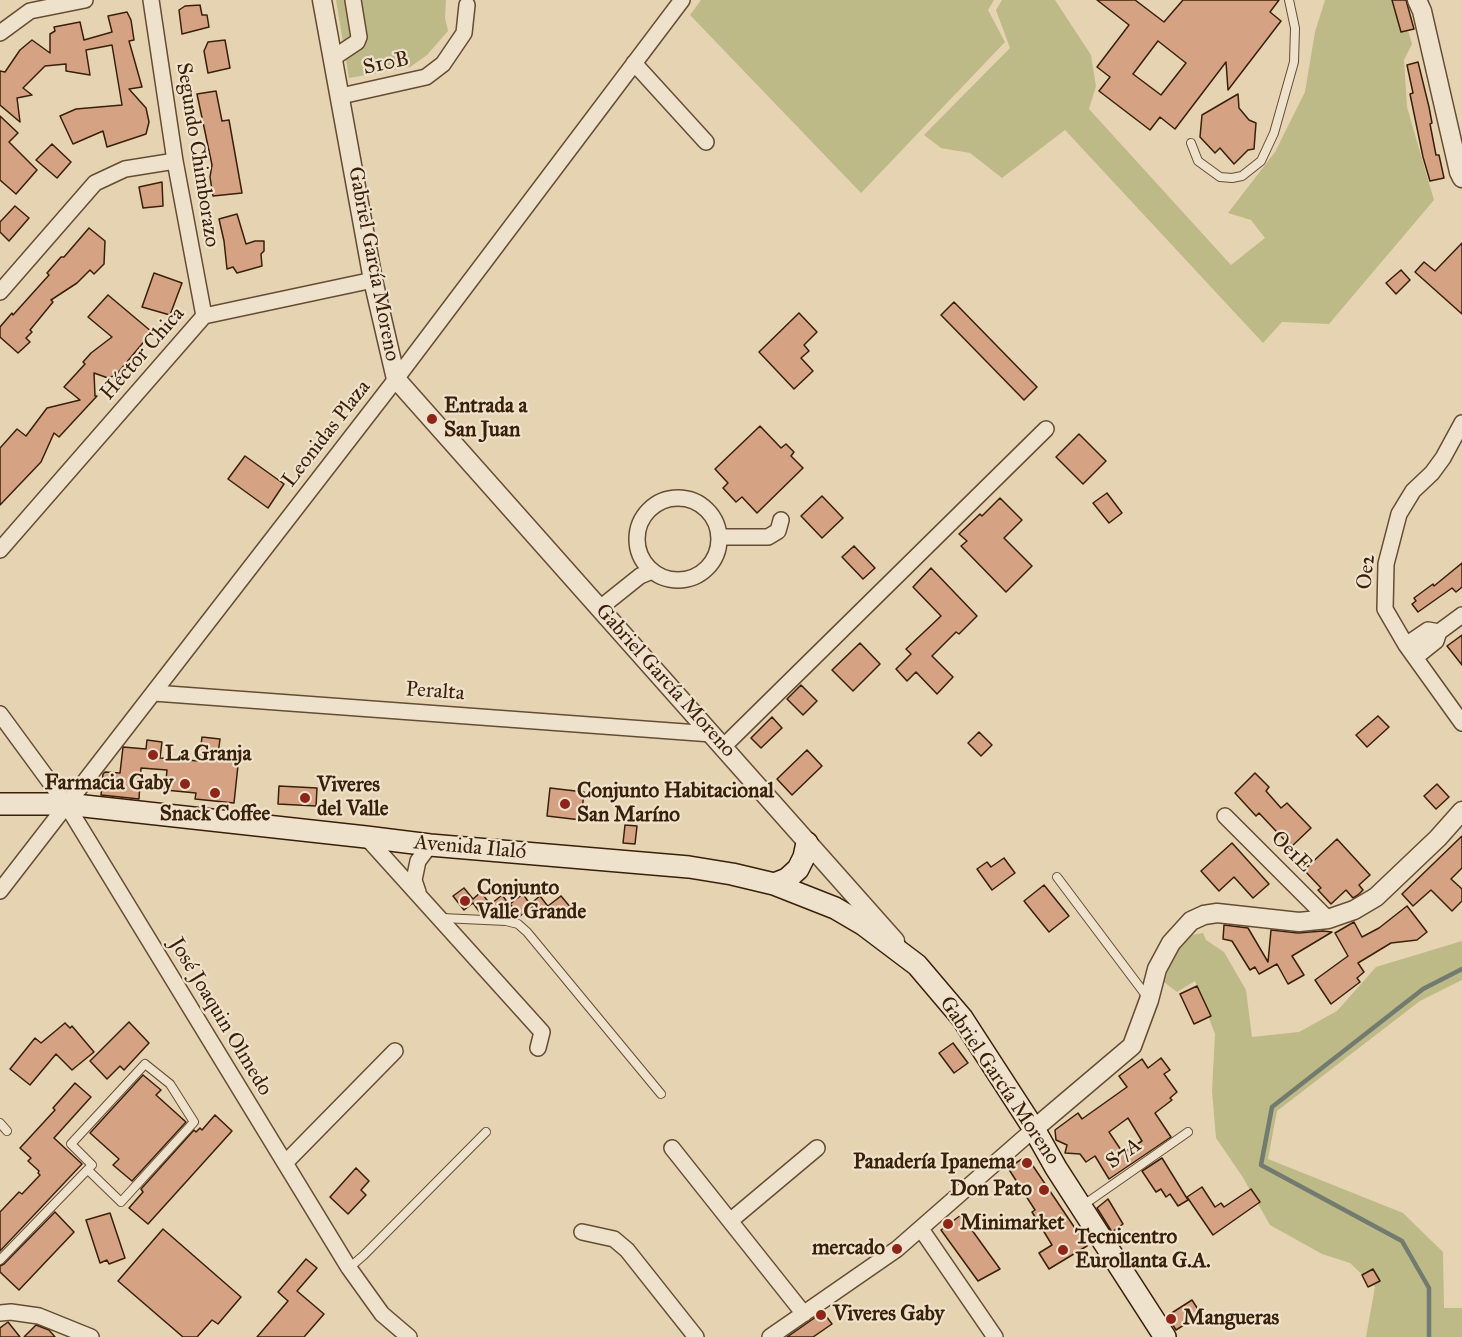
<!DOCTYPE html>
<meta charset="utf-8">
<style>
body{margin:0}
canvas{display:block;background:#e6d3b2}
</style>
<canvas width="1462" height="1337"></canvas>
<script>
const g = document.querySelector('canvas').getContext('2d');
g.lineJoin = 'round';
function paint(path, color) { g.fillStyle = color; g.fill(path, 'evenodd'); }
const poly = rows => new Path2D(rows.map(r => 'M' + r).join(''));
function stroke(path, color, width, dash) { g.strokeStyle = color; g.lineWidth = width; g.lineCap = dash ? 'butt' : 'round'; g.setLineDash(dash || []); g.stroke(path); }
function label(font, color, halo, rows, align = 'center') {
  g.font = font + ' "IM FELL Great Primer",serif'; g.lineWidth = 4.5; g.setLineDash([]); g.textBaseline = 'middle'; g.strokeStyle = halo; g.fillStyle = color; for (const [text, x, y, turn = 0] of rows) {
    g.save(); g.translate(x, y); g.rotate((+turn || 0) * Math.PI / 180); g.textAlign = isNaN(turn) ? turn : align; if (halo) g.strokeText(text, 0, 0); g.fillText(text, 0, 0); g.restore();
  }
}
paint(poly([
 [336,0,446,0,445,18,448,31,427,55,410,67,349,78],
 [701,0,994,0,988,10,1005,42,861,193,690,15],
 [1002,0,1055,0,1091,55,1096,86,1089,109,1231,265,1265,238,1251,220,1228,213,1275,152,1305,92,1315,32,1325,0,1399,0,1412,44,1404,60,1407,107,1434,200,1329,324,1282,322,1263,343,1065,130,1002,178,970,153,941,148,924,135,1010,48,996,10],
 [1203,933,1206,940,1224,952,1246,990,1252,1037,1299,1032,1337,1011,1376,967,1462,941,1462,980,1420,1001,1277,1111,1268,1159,1403,1213,1443,1252,1444,1308,1462,1308,1462,1337,1366,1337,1375,1287,1350,1263,1322,1254,1270,1225,1242,1176,1216,1138,1212,1091,1215,1034,1195,981,1177,992,1164,982,1171,961,1180,945,1191,935]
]), '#bdba87');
stroke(poly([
 [1429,1337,1429,1288,1402,1241,1261,1165,1272,1107,1423,989,1462,969]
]), '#727b6f', 4.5);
const building = poly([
 [1097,0,1135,0,1164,22,1183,0,1279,0,1270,12,1281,21,1228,90,1226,62,1175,129,1160,117,1150,130,1099,91,1110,77,1097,67,1129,25,1097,0],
 [1158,41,1186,63,1161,95,1133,74,1158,41],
 [1392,0,1406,0,1414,29,1401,32,1392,0],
 [200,5,202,15,207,15,209,27,182,34,179,10,185,6,200,5],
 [127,12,131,20,134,40,129,41,142,87,129,89,146,108,149,122,146,134,107,147,103,131,73,144,60,116,76,109,122,105,112,45,86,50,90,75,66,71,66,64,45,66,23,88,32,95,17,98,20,122,0,105,0,71,5,72,20,50,32,40,50,53,50,34,55,31,54,27,80,22,84,40,112,32,108,16,127,12],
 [225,40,230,68,208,73,204,51,208,42,225,40],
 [1418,62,1429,107,1432,123,1430,124,1436,155,1439,155,1444,178,1430,181,1423,157,1410,94,1413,93,1407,65,1418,62],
 [216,91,222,121,229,120,242,193,213,196,210,177,212,165,197,94,216,91],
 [1238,94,1239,108,1249,120,1256,123,1254,149,1248,150,1234,164,1220,148,1215,153,1200,137,1202,115,1238,94],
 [0,116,18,133,9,142,37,170,16,194,0,180,0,116],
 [52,144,71,162,57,178,36,160,52,144],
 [162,182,163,206,143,208,139,187,162,182],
 [15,206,29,218,9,241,0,232,0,222,15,206],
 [237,214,246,244,255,241,264,241,264,251,261,254,262,266,237,273,233,267,227,269,224,241,219,219,237,214],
 [89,228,105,241,104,264,94,274,90,270,77,283,51,300,53,302,30,330,32,332,26,338,30,342,18,353,0,337,0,327,12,313,13,315,49,275,47,273,61,257,64,257,89,228],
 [1462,243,1462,314,1415,272,1424,262,1435,271,1462,243],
 [1401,270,1410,280,1396,294,1386,283,1401,270],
 [154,273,182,283,170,315,142,307,154,273],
 [108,295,152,332,116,375,108,378,94,373,95,396,97,396,59,437,54,433,41,462,0,505,0,448,17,429,26,436,47,408,80,400,64,387,85,364,83,362,91,353,112,337,88,317,108,295],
 [954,302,1037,387,1024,400,941,315,954,302],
 [799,313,817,332,804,345,809,351,801,358,813,371,794,389,759,352,799,313],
 [760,426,781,448,786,444,794,452,791,456,803,468,757,513,742,497,736,502,723,488,728,483,715,469,760,426],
 [1079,434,1106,461,1083,484,1056,457,1079,434],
 [245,456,284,484,268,508,228,479,245,456],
 [1107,493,1122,513,1109,523,1093,503,1107,493],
 [822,496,843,518,822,538,801,516,822,496],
 [1000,498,1022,520,1004,538,1032,566,1006,592,961,546,967,541,959,534,980,514,982,516,1000,498],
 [854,546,875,568,863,579,842,557,854,546],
 [1462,563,1462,587,1456,592,1452,588,1418,612,1412,604,1416,601,1414,598,1433,584,1434,586,1462,563],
 [931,568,977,616,959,634,956,632,932,656,953,677,937,694,916,672,907,681,896,669,911,654,906,649,941,616,913,587,931,568],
 [1462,635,1462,665,1447,646,1462,635],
 [860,643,880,664,853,691,832,670,860,643],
 [801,685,817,701,803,715,787,699,801,685],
 [1378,716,1389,727,1367,747,1356,735,1378,716],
 [772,717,782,728,761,748,751,738,772,717],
 [979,732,992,745,981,756,968,743,979,732],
 [202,737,220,739,218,755,239,756,234,803,195,799,196,793,165,790,167,770,141,768,139,799,101,795,103,774,105,772,120,773,123,747,146,749,147,740,162,742,160,758,199,761,202,737],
 [807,750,822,766,792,795,777,779,807,750],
 [1255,773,1269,787,1266,791,1281,808,1287,803,1311,828,1291,847,1259,813,1256,816,1235,793,1255,773],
 [1437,784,1449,797,1436,809,1424,796,1437,784],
 [279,786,317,788,316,806,278,804,279,786],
 [550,788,584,792,581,820,547,816,550,788],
 [625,825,637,826,635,844,623,843,625,825],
 [1462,836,1462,868,1451,879,1462,889,1462,901,1452,911,1431,890,1413,906,1402,894,1462,836],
 [1337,839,1370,875,1359,885,1363,890,1358,895,1353,898,1346,890,1331,904,1318,890,1321,888,1304,870,1337,839],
 [1232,843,1269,884,1253,898,1234,877,1219,891,1201,871,1232,843],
 [1004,858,1015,873,992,890,977,869,987,862,991,867,1004,858],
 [1044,885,1069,916,1049,932,1024,901,1044,885],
 [464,888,473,899,481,892,492,907,484,914,481,914,473,903,464,910,453,896,464,888],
 [523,894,532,907,520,916,510,904,523,894],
 [502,895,511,907,500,915,491,904,502,895],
 [540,896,550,909,540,917,530,904,540,896],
 [561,896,571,908,561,916,548,906,561,896],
 [1407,906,1427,932,1417,940,1391,943,1358,963,1364,972,1357,978,1360,982,1331,1004,1315,980,1348,956,1335,933,1354,922,1362,937,1379,928,1407,906],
 [1224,925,1248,928,1268,962,1271,930,1298,933,1323,931,1332,932,1292,956,1304,975,1288,984,1277,964,1259,974,1255,967,1250,970,1232,941,1223,939,1224,925],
 [1197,986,1211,1016,1194,1024,1180,994,1197,986],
 [129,1022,149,1043,124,1070,120,1066,107,1079,90,1061,129,1022],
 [65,1023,70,1028,72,1026,94,1052,72,1070,56,1054,30,1085,10,1069,35,1038,41,1043,65,1023],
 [953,1043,968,1063,954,1073,939,1053,953,1043],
 [1161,1058,1170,1070,1164,1074,1177,1092,1170,1098,1172,1100,1155,1113,1171,1137,1109,1179,1095,1156,1086,1162,1080,1154,1065,1153,1067,1145,1056,1140,1055,1130,1078,1113,1082,1119,1127,1087,1119,1076,1142,1059,1148,1068,1161,1058],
 [1128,1118,1142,1141,1123,1153,1109,1132,1128,1118],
 [143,1075,161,1090,156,1095,186,1122,132,1181,113,1165,119,1159,90,1133,143,1075],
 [75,1083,91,1097,54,1138,82,1164,0,1251,0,1212,19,1192,22,1194,40,1175,38,1173,39,1171,28,1161,31,1158,20,1148,55,1110,53,1108,75,1083],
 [215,1115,232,1131,148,1224,129,1208,143,1192,141,1189,194,1130,196,1132,200,1128,202,1130,215,1115],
 [1162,1158,1188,1200,1178,1206,1170,1194,1166,1197,1161,1189,1156,1192,1142,1171,1162,1158],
 [1022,1159,1031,1163,1087,1246,1049,1269,1039,1253,1052,1245,1032,1212,1035,1210,1008,1168,1022,1159],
 [356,1168,369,1181,361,1190,366,1195,348,1214,330,1197,356,1168],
 [1202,1187,1215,1207,1221,1203,1224,1207,1251,1189,1260,1202,1213,1235,1187,1197,1202,1187],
 [1108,1199,1123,1224,1112,1232,1097,1208,1108,1199],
 [55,1212,74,1232,19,1290,0,1272,0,1266,4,1264,55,1212],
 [110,1213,125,1258,109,1264,107,1260,100,1263,86,1220,110,1213],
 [961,1215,1000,1269,978,1281,941,1230,961,1215],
 [163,1229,241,1297,218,1324,212,1320,197,1337,183,1337,118,1281,163,1229],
 [306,1259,317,1268,297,1291,324,1314,304,1337,257,1337,288,1301,278,1292,306,1259],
 [1373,1269,1380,1281,1368,1287,1362,1275,1373,1269],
 [1192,1300,1201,1314,1176,1330,1167,1316,1192,1300],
 [823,1312,832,1324,813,1337,787,1337,823,1312],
 [8,1322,20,1337,0,1337,0,1328,8,1322],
 [36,1325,49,1330,55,1337,24,1337,36,1325]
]);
paint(building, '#d5a384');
stroke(building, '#3a2009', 1.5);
const service = poly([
 [1191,143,1198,161,1220,177,1232,178,1242,176,1261,161,1274,133,1294,62,1295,28,1289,0],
 [1057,877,1148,998],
 [442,918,506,921,518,924,527,932,661,1094],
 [0,1123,7,1131],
 [1082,1206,1188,1132],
 [0,1260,92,1165,71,1144,145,1064,170,1084,194,1122,121,1202,88,1170],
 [349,1268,364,1255,486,1132]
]);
const minor = poly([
 [151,0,175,161,204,316],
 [0,33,30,11,85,0],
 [333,58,357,42,359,37,353,0],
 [634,63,706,142],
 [341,96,426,77,443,64,464,33,467,5],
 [0,292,95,183,125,169,175,161],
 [1462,423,1443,458,1432,473,1413,491,1399,514,1386,564,1385,609,1406,645,1462,723],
 '637 539a41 41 0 1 1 82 0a41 41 0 1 1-82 0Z',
 [719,537,768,537,778,531,781,520],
 [0,550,204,316,373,280],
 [600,608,640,576,652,571],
 [1406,645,1428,630,1439,632],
 [1416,657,1436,641,1439,632,1462,615],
 [154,693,712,734],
 [0,714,66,804,349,1268,382,1314,409,1337],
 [724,746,1046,429],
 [1225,816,1328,919],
 [366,837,542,1032,538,1048],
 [0,891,396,379,682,0],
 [418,892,414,880,418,861,430,845],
 [672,1148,804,1314],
 [285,1163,395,1051],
 [730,1221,817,1148],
 [921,1229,995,1337],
 [582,1232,614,1239,627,1250,696,1337],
 [0,1313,11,1312,39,1316,91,1337],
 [770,1337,897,1249,1034,1129]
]);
const tertiary = poly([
 [322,0,373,280,396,379,895,941],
 [1417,0,1422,11,1459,172,1462,178],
 [1034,1129,1132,1046,1149,1000,1157,969,1171,943,1191,921,1204,915,1217,913,1299,922,1328,919,1354,910,1376,897,1438,838,1462,811]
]);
const secondary = poly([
 [0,804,66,804,366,837,430,845,689,867,732,874,774,884,835,908,864,925,917,965,962,1018,1034,1129,1056,1168,1165,1337],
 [774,884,787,879,798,869,804,857,807,843]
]);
stroke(service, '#654d33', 10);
stroke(minor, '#654d33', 18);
stroke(tertiary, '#654d33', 21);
stroke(secondary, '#3a2009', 24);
stroke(service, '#efe2cd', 8);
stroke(minor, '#efe2cd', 15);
stroke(tertiary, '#efe2cd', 18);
stroke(secondary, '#efe2cd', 21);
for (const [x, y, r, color] of [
 [432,419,6,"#8f2418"],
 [153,755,6,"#8f2418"],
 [185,784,6,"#8f2418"],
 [215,793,6,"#8f2418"],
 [305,798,6,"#8f2418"],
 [565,804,6,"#8f2418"],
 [465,901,6,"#8f2418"],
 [1027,1163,6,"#8f2418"],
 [1044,1190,6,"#8f2418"],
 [948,1224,6,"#8f2418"],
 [897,1249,6,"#8f2418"],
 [1063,1250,6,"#8f2418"],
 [821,1315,6,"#8f2418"],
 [1171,1319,6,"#8f2418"]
]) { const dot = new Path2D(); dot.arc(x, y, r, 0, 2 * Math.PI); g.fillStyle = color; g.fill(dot); stroke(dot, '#efe2cd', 2); }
label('21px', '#3a2009', '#efe2cd', [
 ["S10B",386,64,-12],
 ["Segundo Chimborazo",197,155,81],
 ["Gabriel García Moreno",373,264,79],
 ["Héctor Chica",143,354,-49],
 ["Leonidas Plaza",327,434,-52],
 ["Oe2",1367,572,-84],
 ["Gabriel García Moreno",665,681,48],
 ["Peralta",435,692,4],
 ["Avenida Ilaló",470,848,5],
 ["Oe1E",1291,852,45],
 ["José Joaquin Olmedo",220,1017,59],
 ["Gabriel García Moreno",999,1081,56],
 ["S7A",1124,1154,-35]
]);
label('bold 21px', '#3a2009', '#efe2cd', [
 ["Entrada a",444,407],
 ["San Juan",444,431],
 ["La Granja",165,755],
 ["Farmacia Gaby",173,784,"right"],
 ["Viveres",317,786],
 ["del Valle",317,810],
 ["Conjunto Habitacional",577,792],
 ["San Maríno",577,816],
 ["Snack Coffee",215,815,"center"],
 ["Conjunto",477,889],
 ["Valle Grande",477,913],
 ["Panadería Ipanema",1015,1163,"right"],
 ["Don Pato",1032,1190,"right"],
 ["Minimarket",960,1224],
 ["Tecnicentro",1075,1238],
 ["Eurollanta G.A.",1075,1262],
 ["mercado",885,1249,"right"],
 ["Viveres Gaby",833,1315],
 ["Mangueras",1183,1319]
], 'left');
</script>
